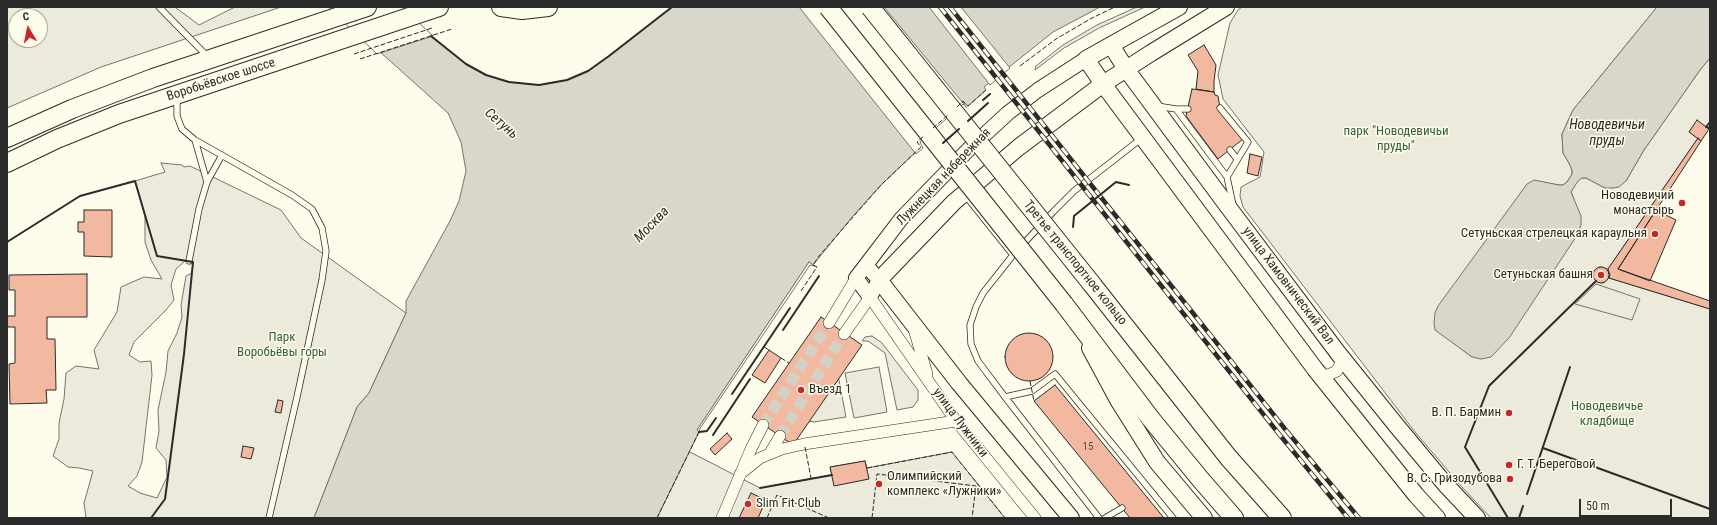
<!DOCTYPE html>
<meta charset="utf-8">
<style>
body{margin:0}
#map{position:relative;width:1717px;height:525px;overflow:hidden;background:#fdfbea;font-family:"Roboto Condensed",sans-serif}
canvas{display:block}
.frame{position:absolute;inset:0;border:8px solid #2b2b2b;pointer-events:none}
.north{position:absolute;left:8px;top:8px;width:40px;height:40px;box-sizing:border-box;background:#fdfbea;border:1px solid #a9a89e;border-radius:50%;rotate:350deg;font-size:11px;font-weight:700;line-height:16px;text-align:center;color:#2b2b2b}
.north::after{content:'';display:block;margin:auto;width:14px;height:18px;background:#c62828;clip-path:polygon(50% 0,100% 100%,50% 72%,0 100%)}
.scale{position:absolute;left:1579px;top:499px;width:93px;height:18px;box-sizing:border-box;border:2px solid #2b2b2b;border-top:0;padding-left:5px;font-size:12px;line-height:14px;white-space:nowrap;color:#2b2b2b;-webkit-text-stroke:3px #fdfbea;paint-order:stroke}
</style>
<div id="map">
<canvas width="1717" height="525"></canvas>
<div class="frame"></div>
<div class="north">С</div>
<div class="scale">50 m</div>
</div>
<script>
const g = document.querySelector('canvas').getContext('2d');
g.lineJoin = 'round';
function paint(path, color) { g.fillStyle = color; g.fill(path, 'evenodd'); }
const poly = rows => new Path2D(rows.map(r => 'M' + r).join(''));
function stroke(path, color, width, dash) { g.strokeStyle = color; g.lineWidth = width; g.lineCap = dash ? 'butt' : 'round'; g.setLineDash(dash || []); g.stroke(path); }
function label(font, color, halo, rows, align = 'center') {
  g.font = font + ' "Roboto Condensed",sans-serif'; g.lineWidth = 3; g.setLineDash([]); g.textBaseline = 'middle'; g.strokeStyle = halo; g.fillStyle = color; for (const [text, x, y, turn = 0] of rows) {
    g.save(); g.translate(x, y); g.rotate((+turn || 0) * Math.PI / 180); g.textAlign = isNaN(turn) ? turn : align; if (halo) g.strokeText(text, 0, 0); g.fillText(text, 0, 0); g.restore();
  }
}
const green = poly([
 [7,7,175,7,199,25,235,7,281,7,101,67,7,108,7,7],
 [16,16,40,16,40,40,16,40,16,16],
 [1137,7,1145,7,1099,28,1064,48,1035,70,1036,66,1063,45,1097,25,1137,7],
 [1242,7,1657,7,1573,110,1562,134,1563,153,1569,163,1572,170,1572,174,1567,182,1563,185,1559,185,1547,183,1436,330,1472,357,1574,199,1571,192,1578,180,1582,178,1586,178,1605,188,1626,181,1644,150,1700,70,1710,58,1710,122,1706,127,1697,121,1689,132,1698,138,1608,269,1602,267,1599,267,1596,269,1593,275,1596,281,1598,282,1604,283,1609,278,1710,309,1710,518,1491,518,1461,486,1415,432,1243,207,1240,196,1241,187,1260,177,1264,152,1223,99,1218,75,1230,23,1238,10,1242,7],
 [161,163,182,165,184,167,190,166,281,210,301,238,406,313,369,393,357,407,314,518,86,518,84,503,93,471,79,468,68,467,53,456,59,439,59,423,64,399,66,373,76,366,99,369,94,350,117,312,121,287,144,277,162,279,151,260,145,242,145,216,135,181,165,172,161,163],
 [186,260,193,262,192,273,186,276,181,305,182,317,177,333,168,351,166,372,158,410,159,431,156,448,166,460,167,477,157,498,140,493,128,486,137,476,142,462,152,375,151,361,140,362,129,355,134,342,166,310,174,300,171,285,176,269,186,260],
 [872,336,882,343,918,390,918,400,913,407,897,410,885,353,868,341,862,341,865,337,872,336],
 [879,367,887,412,854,418,845,373,879,367],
 [838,375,846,417,814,422,809,421,838,375],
 [688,451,760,488,832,475,830,467,865,461,867,468,952,452,1005,518,657,518,688,451]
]);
paint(green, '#ecebdb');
stroke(green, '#74746e', 1);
const parking = poly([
 [1596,284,1640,299,1632,320,1575,304,1596,284]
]);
paint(parking, '#eceadb');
stroke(parking, '#74746e', 1);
const water = poly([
 [330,7,431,36,466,64,486,75,508,82,539,85,567,80,588,71,609,56,672,7,1100,7,1053,32,984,87,986,90,968,106,963,102,917,142,921,147,881,185,853,216,813,265,809,262,697,430,699,432,657,518,314,518,357,407,369,393,406,313,406,301,450,221,459,201,466,171,461,142,448,113,330,7],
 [1657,7,1710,7,1710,58,1700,70,1644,150,1626,181,1619,187,1613,188,1605,188,1586,178,1582,178,1578,181,1571,192,1581,216,1581,225,1576,237,1509,338,1491,357,1481,359,1472,357,1435,330,1434,323,1435,313,1438,306,1527,184,1534,180,1559,185,1563,185,1567,182,1572,174,1572,170,1569,163,1563,153,1562,134,1573,110,1657,7]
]);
paint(water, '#d8d7c9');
stroke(water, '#74746e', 1);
const pier = poly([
 [328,7,402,7,433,36,377,54,328,7],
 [799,7,884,7,967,108,963,104,920,142,923,148,916,154,799,7],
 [929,7,961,7,1010,68,990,85,929,7],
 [809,262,815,266,810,265,699,430,701,432,699,432,697,430,809,262]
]);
paint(pier, '#fdfbea');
stroke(pier, '#74746e', 1);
const building = poly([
 [1204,45,1216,65,1214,81,1214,92,1196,89,1198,71,1188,55,1204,45],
 [1192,89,1214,92,1215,95,1218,96,1220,108,1243,139,1218,159,1186,116,1192,89],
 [1697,120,1709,129,1701,141,1689,132,1697,120],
 [1698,138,1701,141,1618,269,1710,301,1710,309,1609,278,1610,275,1608,269,1698,138],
 [1250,154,1262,157,1258,176,1247,173,1250,154],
 [84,210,112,210,112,257,84,256,84,232,78,232,78,222,84,222,84,210],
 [1656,210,1676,220,1650,281,1618,269,1656,210],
 '1593 275a8 8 0 1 1 16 0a8 8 0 1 1-16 0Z',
 [87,274,87,317,47,317,47,339,55,339,56,390,46,390,47,403,10,404,9,364,15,363,15,327,7,327,7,316,15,316,15,290,9,290,9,275,87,274],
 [821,317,862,345,793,445,752,417,821,317],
 '1005 357a24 24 0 1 1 48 0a24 24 0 1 1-48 0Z',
 [769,350,781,358,765,383,752,375,769,350],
 [1055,385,1164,518,1130,518,1034,401,1055,385],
 [278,400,283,401,281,413,275,412,278,400],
 [727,433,732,439,715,455,710,449,727,433],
 [243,446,254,448,251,459,241,457,243,446],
 [865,461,869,479,834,486,830,467,865,461],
 [751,493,766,500,758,518,739,518,751,493]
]);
paint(building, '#f2b8a0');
stroke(building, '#2b2b2b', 1);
stroke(poly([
 [763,425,829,323],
 [780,436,844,334]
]), '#d3d1c4', 11, [11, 5.5]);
const service = poly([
 [159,7,208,57],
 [177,97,177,116,182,129,195,140,292,195,312,209,322,228,326,251,322,280,297,397,269,518],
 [1157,106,1176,109,1227,177,1233,205],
 [1220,108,1248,142,1227,177],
 [1176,109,1188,109],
 [195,140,207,182],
 [1230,150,1237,159],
 [965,195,1013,255],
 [189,261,199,209,207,182,222,155],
 [1005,397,1032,391,1055,374,1173,518],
 [1099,518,1005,397,978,361,971,344,970,325,976,307,983,293,1013,255,1053,212,1074,191,1142,138],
 [1105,518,1122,508]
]);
const minor = poly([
 [829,323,856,278],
 [914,329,927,374],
 [844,334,870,297,956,421,1035,518],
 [1317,371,1323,375,1328,375,1337,371,1341,362,1339,354],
 [770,453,780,436],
 [740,474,760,458,782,449,804,444,956,421],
 [722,518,751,449,763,425]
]);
const tertiary = poly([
 [866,265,879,280,870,297,856,278,866,265,901,219,968,150,1008,113,1038,90,1086,59]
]);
const secondary = poly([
 [1179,7,1086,59,1103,84,1315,369,1416,495,1437,518],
 [1111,45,1126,69,1223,200,1338,353,1396,425,1445,484,1477,518],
 [1090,348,1118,400,1157,462,1204,518],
 [1071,518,959,383,879,280,954,202,1019,147,1103,84,1151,53,1226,7]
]);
const primary = poly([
 [501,7,522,10,548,7],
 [7,138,72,109,153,78,367,7],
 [7,163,57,139,119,114,439,7],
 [1091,283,1228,457,1282,518],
 [1064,304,1151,419,1201,480,1234,518]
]);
stroke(service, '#2b2b2b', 7);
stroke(minor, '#2b2b2b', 12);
stroke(tertiary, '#2b2b2b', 16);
stroke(secondary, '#2b2b2b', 18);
stroke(primary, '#2b2b2b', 20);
stroke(service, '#fdfbea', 5.5);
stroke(minor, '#fdfbea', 11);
stroke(tertiary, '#fdfbea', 14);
stroke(secondary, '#fdfbea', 16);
stroke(primary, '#fdfbea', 18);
const rail = poly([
 [940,7,1279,434,1348,518],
 [950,7,1285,429,1359,518]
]);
stroke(rail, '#2b2b2b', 4.5);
stroke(rail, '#fdfbea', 3, [9]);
const primaryBridge = poly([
 [828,7,1064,304],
 [870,7,1091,283]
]);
stroke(primaryBridge, '#2b2b2b', 20, []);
stroke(primaryBridge, '#fdfbea', 18);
stroke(poly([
 [354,54,432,28],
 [360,59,452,29],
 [1020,66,1056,39,1092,18,1115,7],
 [957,107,963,101,968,106,986,90],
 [933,128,948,115],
 [801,291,817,267,813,265,819,256,881,185,921,147,917,142,924,136],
 [764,347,769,350],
 [781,358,789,363],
 [1030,381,1034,401],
 [805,447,811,478],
 [867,468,952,452,1005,518],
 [657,518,699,432],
 [767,518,777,495,829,518],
 [872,518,877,474,976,486,972,518]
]), '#2b2b2b', 1, [5, 2]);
stroke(poly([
 [431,36,466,64,486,75,509,82,539,85,567,80,588,71,609,56,672,7],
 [983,100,990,94],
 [968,121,988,103],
 [1710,122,1706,127,1710,128],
 [943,143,959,129],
 [1073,227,1074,216,1116,182,1129,185],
 [7,242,80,196,135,181,157,256,193,262,184,354,165,499,151,518],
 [783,330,819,276],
 [732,394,790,308],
 [699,432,707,431,716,418],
 [713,435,750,379],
 [1543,448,1710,509],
 [760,488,832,475],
 [1527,494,1570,367],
 [1508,518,1465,447,1489,386,1596,281],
 [1519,518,1523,506]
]), '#2b2b2b', 2);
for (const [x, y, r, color] of [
 [1682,203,4,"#c62828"],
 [1655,234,4,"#c62828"],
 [1601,275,4,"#c62828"],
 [801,390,4,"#c62828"],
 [1509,413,4,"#c62828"],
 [1509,465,4,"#c62828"],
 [1510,479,4,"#c62828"],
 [879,484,4,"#c62828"],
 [748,504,4,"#c62828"]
]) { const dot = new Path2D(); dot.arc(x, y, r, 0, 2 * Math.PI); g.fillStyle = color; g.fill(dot); stroke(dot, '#fdfbea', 1.5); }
label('11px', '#5d4e48', null, [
 ["15",1088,447]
]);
label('13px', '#2b2b2b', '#fdfbea', [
 ["Воробьёвское шоссе",221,80,-18],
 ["Лужнецкая набережная",944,177,-46],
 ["Третье транспортное кольцо",1075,263,51],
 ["улица Хамовнический Вал",1288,286,53],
 ["улица Лужники",960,423,53]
]);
label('13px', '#34623c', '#fdfbea', [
 ["парк \"Новодевичьи",1396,132],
 ["пруды\"",1396,147],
 ["Парк",282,338],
 ["Воробьёвы горы",282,353],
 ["Новодевичье",1607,407],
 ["кладбище",1607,422]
]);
label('13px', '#2b2b2b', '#fdfbea', [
 ["Новодевичий",1674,196],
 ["монастырь",1674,211],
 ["Сетуньская стрелецкая караульня",1647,234],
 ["Сетуньская башня",1593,275],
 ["Въезд 1",809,390,"left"],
 ["В. П. Бармин",1501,413],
 ["Г. Т. Береговой",1517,465,"left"],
 ["Олимпийский",887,477,"left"],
 ["комплекс «Лужники»",887,492,"left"],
 ["В. С. Гризодубова",1502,479],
 ["Slim Fit Club",756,504,"left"]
], 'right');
label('italic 14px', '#2b2b2b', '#fdfbea', [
 ["Сетунь",501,124,41],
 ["Новодевичьи",1607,125],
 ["пруды",1607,141],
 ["Москва",652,225,-46]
]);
</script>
